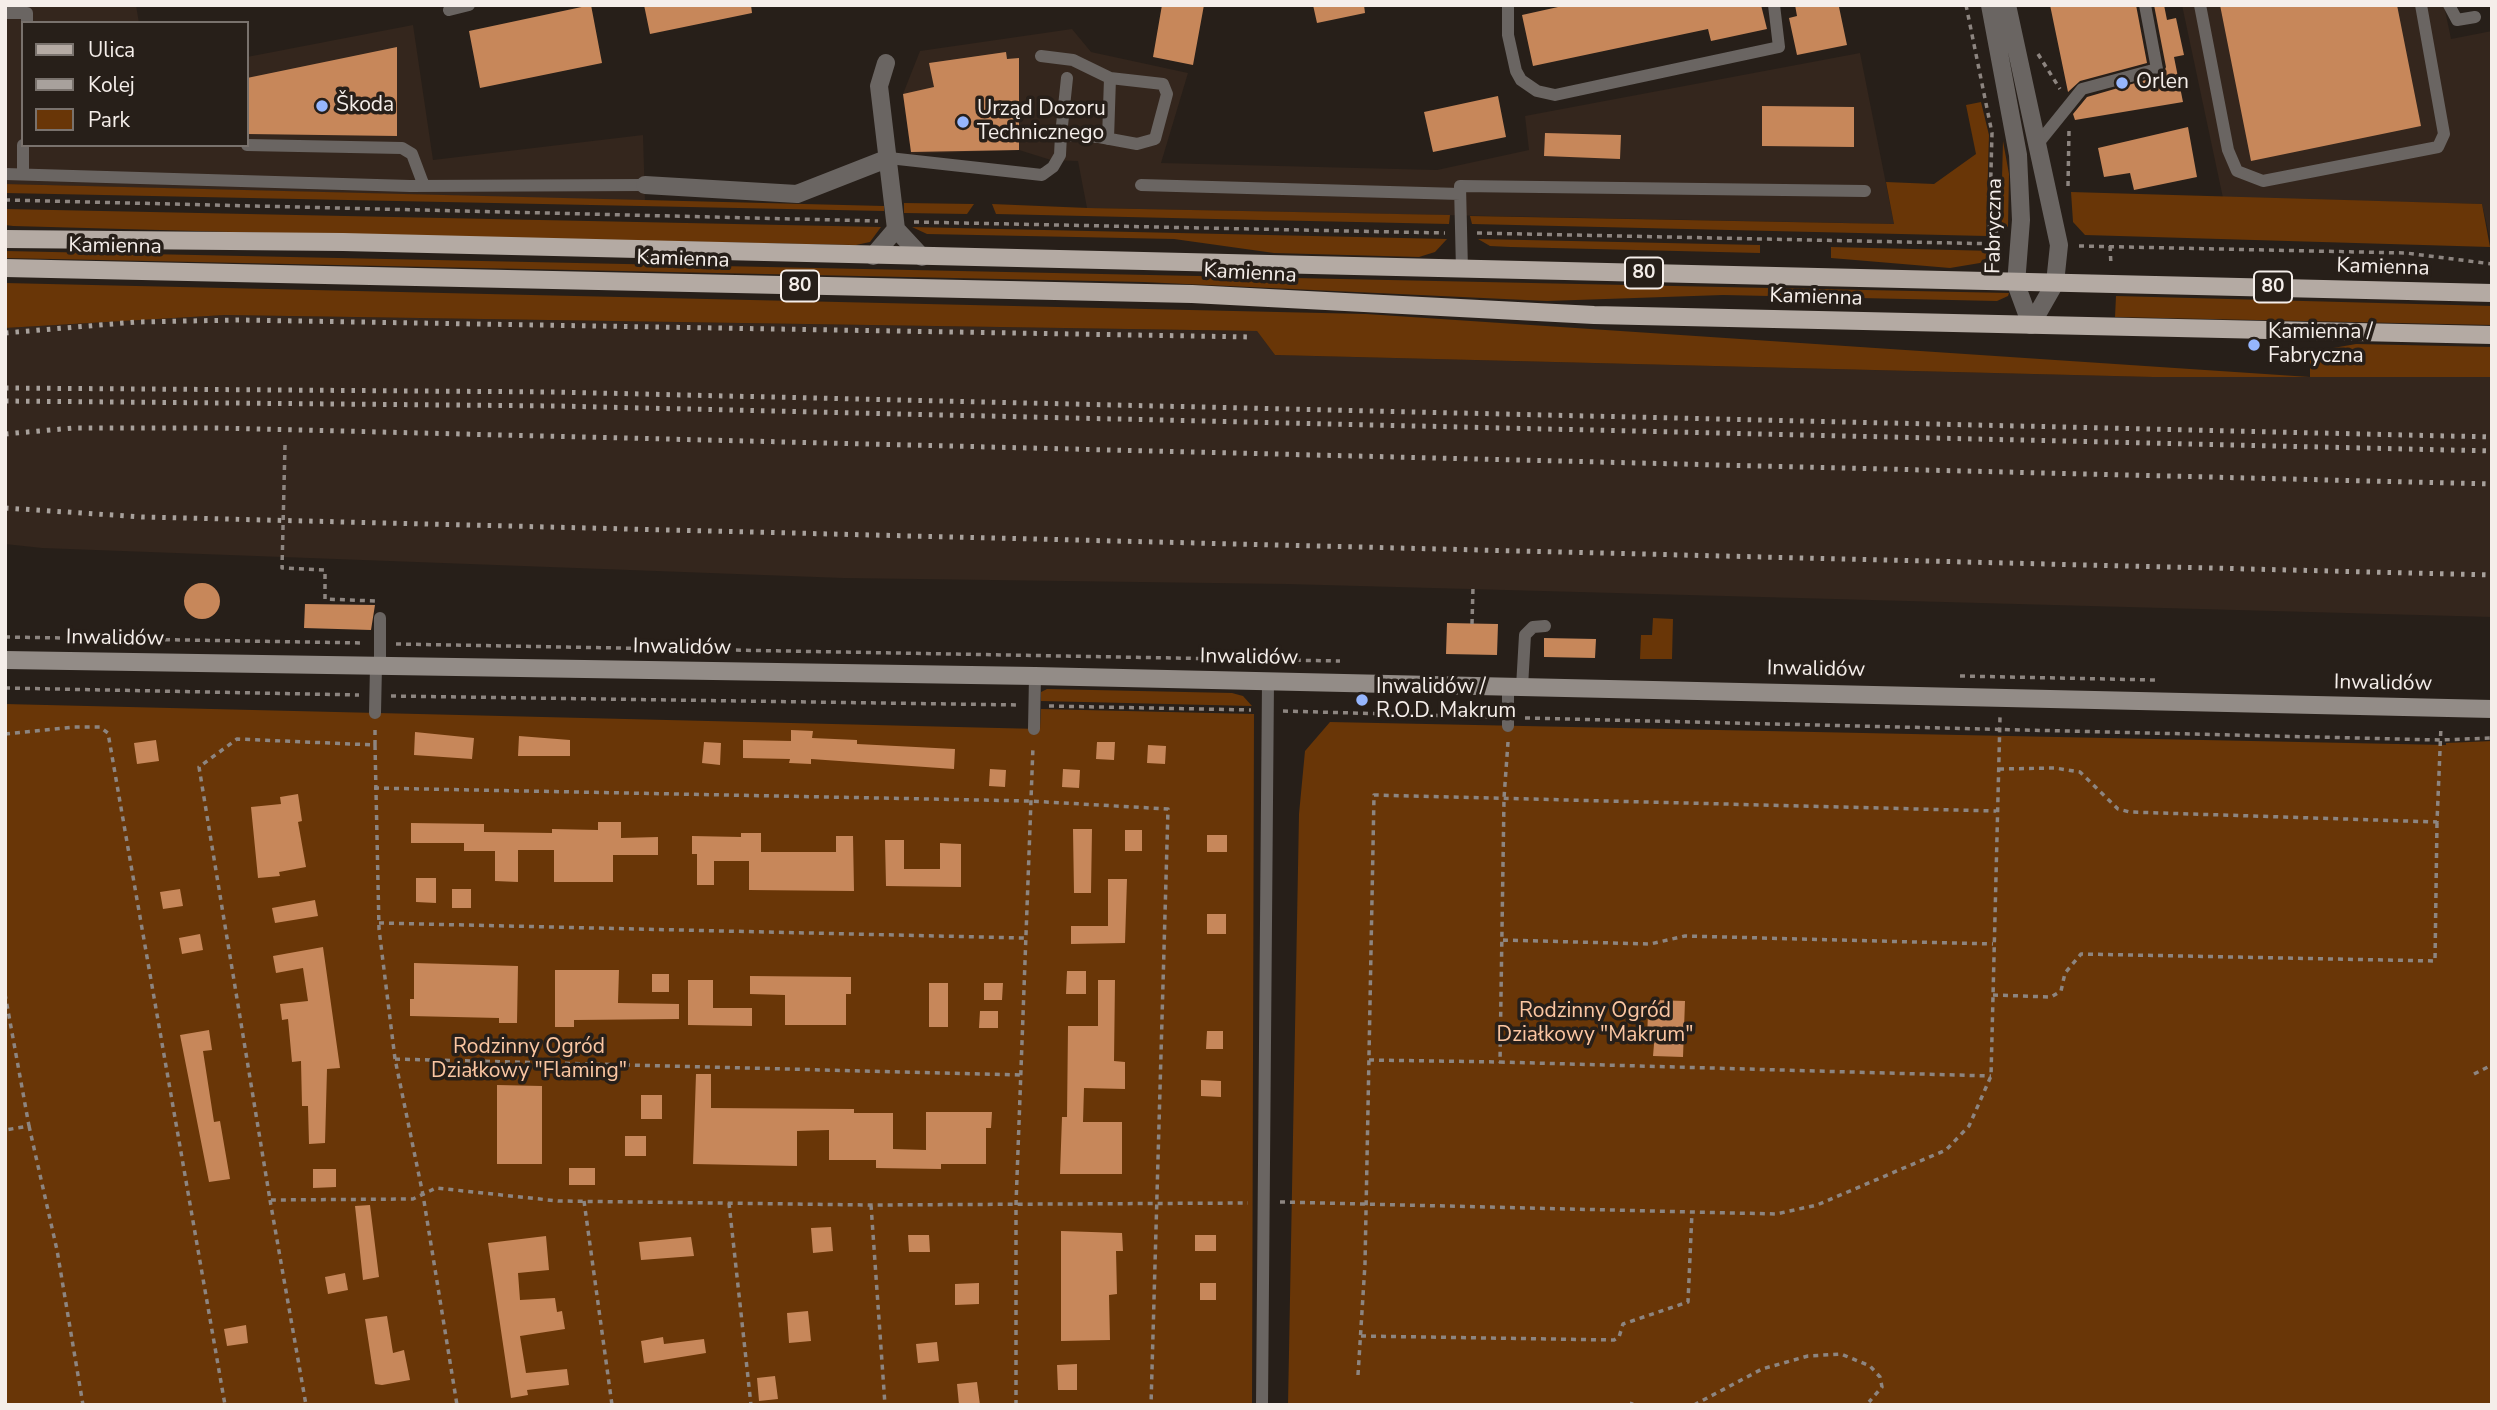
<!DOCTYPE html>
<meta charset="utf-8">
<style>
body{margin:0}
#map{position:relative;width:2497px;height:1410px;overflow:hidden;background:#271f19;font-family:"Nunito Sans",sans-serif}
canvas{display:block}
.frame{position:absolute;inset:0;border:7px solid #f5eeea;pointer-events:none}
.legend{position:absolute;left:21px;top:21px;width:228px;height:126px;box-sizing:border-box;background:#271f19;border:2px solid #79726d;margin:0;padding:9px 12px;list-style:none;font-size:21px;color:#f5eeea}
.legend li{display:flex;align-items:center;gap:14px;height:35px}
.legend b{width:35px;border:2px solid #79726d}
</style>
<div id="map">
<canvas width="2497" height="1410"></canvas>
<div class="frame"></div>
<ul class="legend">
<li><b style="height:9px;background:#b4aaa3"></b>Ulica</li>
<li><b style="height:9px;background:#a8a19c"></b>Kolej</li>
<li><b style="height:19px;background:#693607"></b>Park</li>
</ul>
</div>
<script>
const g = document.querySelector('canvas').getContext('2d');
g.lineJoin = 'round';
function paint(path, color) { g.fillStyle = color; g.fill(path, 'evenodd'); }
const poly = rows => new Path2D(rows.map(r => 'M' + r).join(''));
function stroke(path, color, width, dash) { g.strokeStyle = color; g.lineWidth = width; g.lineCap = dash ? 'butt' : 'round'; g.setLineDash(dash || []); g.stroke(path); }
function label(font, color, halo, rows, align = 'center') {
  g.font = font + ' "Nunito Sans",sans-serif'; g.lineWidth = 7; g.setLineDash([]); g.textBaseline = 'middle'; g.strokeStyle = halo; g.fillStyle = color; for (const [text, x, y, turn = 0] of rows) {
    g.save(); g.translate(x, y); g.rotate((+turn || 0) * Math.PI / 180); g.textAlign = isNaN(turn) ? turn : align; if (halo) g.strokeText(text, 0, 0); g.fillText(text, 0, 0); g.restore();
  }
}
paint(poly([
 [5,5,136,5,139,23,23,23,23,145,247,145,247,57,413,25,433,160,643,135,645,201,5,184],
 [2182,5,2444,5,2451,39,2492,31,2492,247,2482,204,2223,198],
 [1072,29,1091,52,1188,73,1161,163,1437,170,1529,150,1525,116,1860,53,1894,224,1087,208,1078,161,1051,160,1019,150,911,154,903,94,920,51],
 [225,315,1257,331,1275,355,2153,377,2492,377,2492,617,1286,584,843,578,42,548,5,544,5,328]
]), '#34261d');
paint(poly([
 [1981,102,1989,135,1986,236,1472,224,1470,216,1894,224,1886,182,1934,184,1976,154,1966,105],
 [2003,141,2009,174,2008,227,2002,224,2001,216],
 [5,184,884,206,884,211,5,193],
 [2071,192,2482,204,2490,247,2085,235,2073,222],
 [904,203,974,204,967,214,904,213],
 [992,204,1088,208,1450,215,1449,224,1215,219,996,214],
 [5,209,881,227,870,242,856,245,269,233,13,226,5,225],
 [912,227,1000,229,1447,239,1435,252,1419,257,1274,253,1174,239,927,234],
 [1478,239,1760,245,1760,253,1511,247,1490,246],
 [1831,247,1995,251,1980,263,1950,268,1831,258],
 [5,251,2009,293,2008,296,1997,301,1723,295,1547,301,1143,282,5,258],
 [5,283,1366,314,2310,377,2310,352,2356,344,2492,347,2492,377,2153,377,1275,355,1257,331,225,315,5,328],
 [2116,296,2492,306,2492,325,2115,317],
 [1653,618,1673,619,1672,659,1640,659,1641,635,1652,635],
 [1047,689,1232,693,1243,696,1252,706,1041,701,1041,692],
 [5,704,1040,729,1041,709,1254,714,1252,1405,5,1405],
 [1330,722,2446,745,2446,743,2492,741,2492,1405,1288,1405,1299,814,1305,751]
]), '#693607');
paint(poly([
 [591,5,602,63,480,88,469,31],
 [644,5,751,5,752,13,650,34],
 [1162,5,1204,5,1193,65,1153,57],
 [1313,5,1364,5,1365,13,1317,23],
 [1567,5,1761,5,1767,29,1711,41,1708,29,1533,66,1522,15],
 [1795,5,1839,7,1847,45,1797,55,1789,18,1797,16],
 [2050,5,2136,5,2147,63,2080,81,2068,92],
 [2154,5,2164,5,2167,20,2176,18,2184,55,2174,57,2183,102,2075,120,2073,114,2087,97,2163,75,2166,67],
 [2220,5,2397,5,2421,126,2251,161],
 [397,47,397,136,247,134,247,78],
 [1006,52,1007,59,1019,58,1019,150,911,152,903,94,934,87,929,63],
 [1498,96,1506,137,1433,152,1424,112],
 [1762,106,1854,107,1854,147,1762,146],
 [2188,127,2197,177,2134,190,2130,173,2104,177,2098,148],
 [1545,133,1621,135,1620,159,1544,156],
 '184 601a18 18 0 1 1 36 0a18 18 0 1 1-36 0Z',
 [305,604,375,605,371,630,304,628],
 [1447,623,1498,624,1497,655,1446,654],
 [1544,638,1596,639,1595,658,1544,657],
 [791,730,813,731,812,738,857,740,857,744,955,749,954,769,811,759,811,764,789,763,790,759,743,758,743,740,791,741],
 [415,732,474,738,472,759,414,755],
 [519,736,570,740,570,756,518,756],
 [156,740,159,761,137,764,134,743],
 [704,742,721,743,720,765,702,763],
 [1097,742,1115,742,1114,760,1096,759],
 [1148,745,1166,746,1165,764,1147,763],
 [990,769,1006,770,1005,787,989,786],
 [1063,769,1080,770,1079,788,1062,787],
 [298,794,302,821,298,822,306,867,279,872,280,876,258,878,251,807,281,804,280,797],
 [598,822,621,822,621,838,658,837,658,855,613,855,613,882,554,882,554,850,518,850,518,882,495,881,495,851,464,851,464,843,411,843,411,823,484,824,484,832,552,833,552,829,598,830],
 [1073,829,1092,829,1091,893,1074,893],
 [1125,830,1142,830,1142,851,1125,851],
 [741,833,761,833,761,852,836,852,836,836,853,836,854,891,749,890,749,861,714,861,714,885,697,885,697,854,692,854,692,836,741,837],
 [1207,835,1227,835,1227,852,1207,852],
 [885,840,904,840,904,869,940,869,940,843,961,844,961,887,886,886],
 [416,878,436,878,436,903,416,902],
 [1108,879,1127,879,1125,943,1071,944,1071,926,1108,926],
 [180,889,183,906,163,909,160,892],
 [452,889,471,889,471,908,452,908],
 [315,900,318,916,275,923,272,908],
 [1207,914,1226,914,1226,934,1207,934],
 [200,934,203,950,182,954,179,938],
 [323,947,340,1068,327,1069,325,1143,309,1144,308,1106,302,1106,301,1061,292,1062,288,1019,282,1020,280,1004,308,1001,303,968,276,973,273,956],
 [414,963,518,966,517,1023,499,1023,499,1018,410,1016,410,999,414,999],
 [555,970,619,970,618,1003,679,1004,679,1019,574,1020,574,1027,555,1027],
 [1067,971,1086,971,1086,994,1066,994],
 [652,974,669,974,669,992,652,992],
 [750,976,851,977,851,994,846,994,846,1025,785,1025,785,995,750,994],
 [688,980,713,980,713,1008,752,1008,752,1026,688,1025],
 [1098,980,1115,980,1114,1061,1125,1062,1125,1089,1084,1088,1083,1122,1122,1122,1122,1174,1060,1174,1062,1117,1067,1117,1068,1026,1098,1026],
 [929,983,948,983,948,1027,929,1027],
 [984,983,1003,983,1002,1000,984,1000],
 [1655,1000,1685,1001,1683,1057,1653,1056,1654,1044,1647,1044,1648,1010,1654,1010],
 [980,1011,998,1011,998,1028,979,1028],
 [209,1030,212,1050,203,1051,214,1122,220,1121,230,1179,209,1182,180,1035],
 [1207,1031,1223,1031,1223,1049,1206,1049],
 [696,1074,711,1074,711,1108,854,1109,854,1113,893,1113,893,1149,926,1150,926,1112,992,1112,991,1128,986,1128,986,1164,941,1164,941,1169,876,1168,876,1160,829,1160,829,1130,797,1131,797,1166,693,1164],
 [1201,1080,1221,1081,1221,1097,1201,1096],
 [497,1085,542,1086,542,1164,497,1164],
 [641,1095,662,1095,662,1119,641,1119],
 [625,1136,646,1136,646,1156,625,1156],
 [569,1168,595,1168,595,1185,569,1185],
 [313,1169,336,1169,336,1187,313,1188],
 [370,1205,379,1277,363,1280,355,1206],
 [831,1227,833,1251,813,1253,811,1228],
 [1061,1231,1122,1233,1123,1251,1116,1251,1117,1294,1109,1295,1110,1340,1061,1341],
 [908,1235,929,1235,930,1252,909,1252],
 [1195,1235,1216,1235,1216,1251,1195,1251],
 [546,1236,549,1270,518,1273,520,1300,555,1298,557,1312,562,1311,565,1329,520,1336,526,1373,567,1369,569,1385,527,1390,528,1395,511,1398,488,1243],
 [691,1237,694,1256,641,1260,639,1242],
 [345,1273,348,1290,328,1294,325,1277],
 [979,1283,979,1304,955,1305,955,1284],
 [1200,1283,1216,1283,1216,1300,1200,1300],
 [808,1311,811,1341,789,1343,787,1313],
 [387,1316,393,1353,404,1350,410,1380,382,1385,375,1384,365,1319],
 [246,1325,248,1343,227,1346,224,1329],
 [663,1337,664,1344,704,1339,706,1353,644,1363,641,1341],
 [937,1342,939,1361,918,1363,916,1344],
 [1077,1364,1077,1390,1058,1390,1057,1365],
 [775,1376,778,1399,759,1401,757,1378],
 [977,1382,980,1405,959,1405,957,1384]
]), '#c7875a');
stroke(poly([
 [1966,5,1992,133,1989,244],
 [2038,54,2060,89],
 [2068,186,2069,130],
 [5,200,878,221],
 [914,222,1445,233],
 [1477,233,2001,244],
 [1996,244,1998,180],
 [2079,246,2406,253,2492,264],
 [2110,246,2111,265],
 [285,445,282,568,325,570,325,599,375,601],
 [1472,624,1473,587],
 [5,637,364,643],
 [396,644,1340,661],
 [1960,676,2155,680],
 [5,688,359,695],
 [391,696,1020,705],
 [1049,706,1251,710],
 [1283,711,1492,717],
 [1525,718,2440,740,2492,738],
 [375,730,375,745,237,739,199,767,270,1200,413,1199,436,1188,558,1201,871,1205,1248,1203],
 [5,734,74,727,100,727,108,733,225,1405],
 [1508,742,1504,798,1500,1062,1991,1076],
 [375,745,379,929,395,1059,423,1195,457,1405],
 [1999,769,2055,768,2080,772,2118,809,2130,812,2437,822,2441,726],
 [374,788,1029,801,1168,809,1151,1405],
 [379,923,1024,938],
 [1503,940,1650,944,1685,936,1993,944],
 [5,994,29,1126,5,1130],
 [1993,995,2051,997,2061,991,2065,973,2081,954,2435,961,2437,822],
 [395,1059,1020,1075],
 [1369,1060,1500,1062],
 [2474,1074,2492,1065],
 [29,1126,57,1250,83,1405],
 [270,1200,306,1405],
 [584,1201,612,1405],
 [1280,1202,1776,1214,1817,1205,1946,1150,1969,1126,1991,1076,2000,717],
 [729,1203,751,1405],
 [871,1205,885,1405],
 [1361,1336,1614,1340,1619,1337,1623,1324,1688,1302,1692,1212],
 [1358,1375,1365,1264,1374,795,1996,811],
 [1016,1405,1016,1204,1033,746],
 [1631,1405,1632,1402],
 [1694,1405,1762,1369,1808,1356,1841,1354,1870,1366,1880,1377,1882,1387,1869,1402]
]), '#8d8580', 3.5, [5, 5]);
stroke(poly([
 [1508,5,1508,35,1516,71,1521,80,1537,91,1555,95,1779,47,1774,5],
 [2200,5,2228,150,2237,171,2263,181,2438,147,2444,134,2421,5],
 [2449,5,2457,20,2475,17],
 [449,10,469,5],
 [5,13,27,13,27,23],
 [1061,135,1067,78],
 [1108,139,1110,78],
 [247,145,402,148,412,154,424,186],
 [2036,146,2082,89,2157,69,2145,5],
 [889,158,1042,175,1053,167,1060,155,1061,135,1099,137,1137,144,1155,139,1167,94,1163,84,1110,78,1073,60,1041,56],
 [5,174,410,186,645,185],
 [23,174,23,145],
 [1141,185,1460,194],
 [1462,270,1460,186,1865,191],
 [380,666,380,618],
 [1522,687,1525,635,1533,627,1545,626],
 [375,713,376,666],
 [1508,726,1508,687],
 [1034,729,1035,676],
 [1262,1405,1268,681]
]), '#6a6562', 12);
stroke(poly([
 [1990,5,2018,155,2021,220,2016,284,2031,325],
 [2007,5,2059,245,2055,283,2031,325],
 [886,63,879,86,896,229,922,257],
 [645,185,797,194,889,158],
 [873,256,896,229]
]), '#6a6562', 18);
stroke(poly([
 [5,660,1035,676,2492,709]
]), '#938c87', 18);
stroke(poly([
 [5,239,343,242,2492,293],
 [5,268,1192,294,1594,315,2492,335]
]), '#b4aaa3', 18);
stroke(poly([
 [5,333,136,322,239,320,1252,337],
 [5,388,555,392,2492,437],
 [5,401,557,406,2492,451],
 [5,434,73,428,218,428,2492,484],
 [5,508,143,517,2492,575]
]), '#a8a19c', 5, [3.5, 7]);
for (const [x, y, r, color] of [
 [2122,83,7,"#96b6fd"],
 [322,106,7,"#96b6fd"],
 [963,122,7,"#96b6fd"],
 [2254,345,7,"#96b6fd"],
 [1362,700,7,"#96b6fd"]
]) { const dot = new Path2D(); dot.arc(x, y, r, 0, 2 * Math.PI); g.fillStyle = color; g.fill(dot); stroke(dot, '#271f19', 2.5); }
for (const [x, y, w] of [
 [1644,273,38],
 [800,286,38],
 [2273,287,38]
]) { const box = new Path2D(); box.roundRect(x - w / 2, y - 15.5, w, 31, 5); g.fillStyle = '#271f19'; g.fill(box); stroke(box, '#f5eeea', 2); }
label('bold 19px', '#f5eeea', null, [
 ["80",1644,273],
 ["80",800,286],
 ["80",2273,287]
]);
label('21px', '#f5eeea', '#271f19', [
 ["Orlen",2136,83],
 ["Škoda",336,106],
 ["Urząd Dozoru",977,110],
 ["Technicznego",977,134],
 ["Kamienna /",2268,333],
 ["Fabryczna",2268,357],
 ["Inwalidów /",1376,688],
 ["R.O.D. Makrum",1376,712]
], 'left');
label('21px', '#f5eeea', '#271f19', [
 ["Fabryczna",1995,226,-89],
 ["Kamienna",115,247,1],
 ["Kamienna",683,260,2],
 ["Kamienna",2383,268,2],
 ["Kamienna",1250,274,3],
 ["Kamienna",1816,298,2],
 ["Inwalidów",115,639,1],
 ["Inwalidów",682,648,1],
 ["Inwalidów",1249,658,1],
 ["Inwalidów",1816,670,1],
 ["Inwalidów",2383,684,1]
]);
label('21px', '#fbc6a2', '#271f19', [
 ["Rodzinny Ogród",1595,1012],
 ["Działkowy \"Makrum\"",1595,1036],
 ["Rodzinny Ogród",529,1048],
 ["Działkowy \"Flaming\"",529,1072]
]);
</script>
